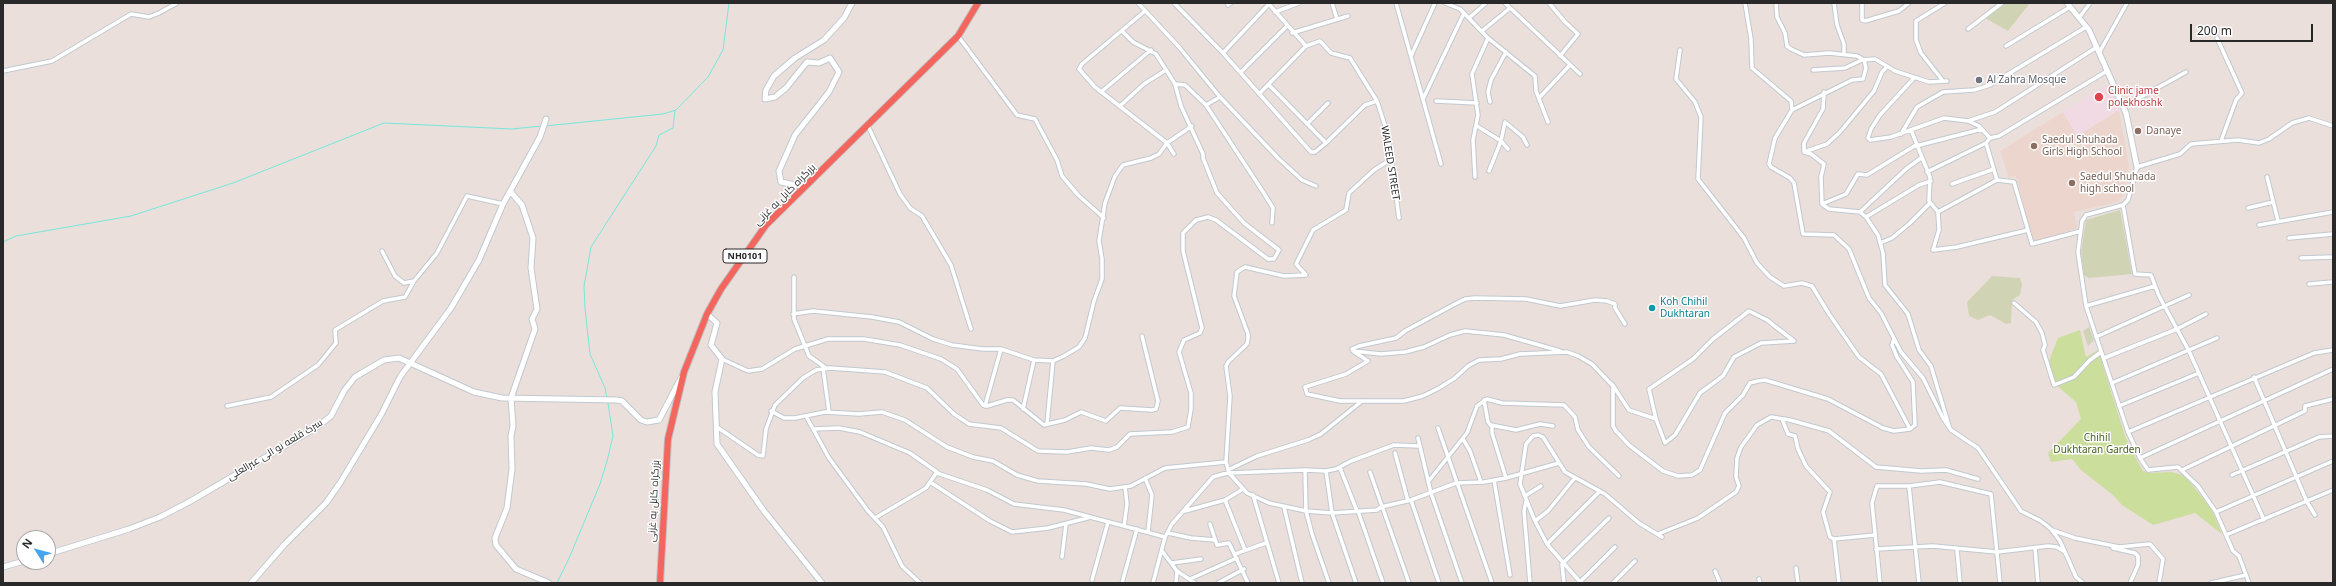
<!DOCTYPE html>
<meta charset="utf-8">
<style>
body{margin:0}
#map{position:relative;width:2336px;height:586px;overflow:hidden;background:#ebdfdc;font-family:"Noto Sans",sans-serif}
canvas{display:block}
.frame{position:absolute;inset:0;border:4px solid #292929;pointer-events:none}
.north{position:absolute;left:16px;top:530px;width:40px;height:40px;box-sizing:border-box;background:#fff;border:1px solid #a9a9a9;border-radius:50%;rotate:306deg;font-size:11px;font-weight:700;line-height:16px;text-align:center;color:#292929}
.north::after{content:'';display:block;margin:auto;width:14px;height:18px;background:#45a6ef;clip-path:polygon(50% 0,100% 100%,50% 72%,0 100%)}
.scale{position:absolute;left:2190px;top:24px;width:123px;height:18px;box-sizing:border-box;border:2px solid #292929;border-top:0;padding-left:5px;font-size:12px;line-height:14px;white-space:nowrap;color:#292929;-webkit-text-stroke:3px #fff;paint-order:stroke}
</style>
<div id="map">
<canvas width="2336" height="586"></canvas>
<div class="frame"></div>
<div class="north">N</div>
<div class="scale">200 m</div>
</div>
<script>
const g = document.querySelector('canvas').getContext('2d');
g.lineJoin = 'round';
function paint(path, color) { g.fillStyle = color; g.fill(path, 'evenodd'); }
const poly = rows => new Path2D(rows.map(r => 'M' + r).join(''));
function stroke(path, color, width, dash) { g.strokeStyle = color; g.lineWidth = width; g.lineCap = dash ? 'butt' : 'round'; g.setLineDash(dash || []); g.stroke(path); }
function label(font, color, halo, rows, align = 'center') {
  g.font = font + ' "Noto Sans",Cairo,sans-serif'; g.lineWidth = 3; g.setLineDash([]); g.textBaseline = 'middle'; g.strokeStyle = halo; g.fillStyle = color; for (const [text, x, y, turn = 0] of rows) {
    g.save(); g.translate(x, y); g.rotate((+turn || 0) * Math.PI / 180); g.textAlign = isNaN(turn) ? turn : align; if (halo) g.strokeText(text, 0, 0); g.fillText(text, 0, 0); g.restore();
  }
}
paint(poly([
 [2119,110,2129,166,2122,196,2118,202,2074,212,2077,228,2033,243,2016,176,2009,178,2000,151,2063,112,2077,135]
]), '#ecd5cc');
paint(poly([
 [2107,84,2119,110,2077,136,2063,112]
]), '#f1dae4');
paint(poly([
 [2080,330,2086,357,2098,350,2125,436,2142,470,2147,473,2171,472,2182,475,2188,480,2211,508,2222,534,2195,513,2153,525,2122,505,2113,495,2081,470,2072,459,2051,462,2048,453,2081,419,2076,402,2056,385,2049,365,2050,358,2058,338]
]), '#ccde9c');
paint(poly([
 [2005,3,2030,3,2008,31,1985,18],
 [2120,210,2132,274,2089,278,2084,275,2081,253,2086,220],
 [1992,276,2020,278,2022,284,2020,295,2012,300,2011,323,2006,324,1990,315,1978,320,1969,316,1967,302],
 [2089,327,2094,340,2088,346,2083,331]
]), '#d0d4b4');
stroke(poly([
 [545,126,663,114,676,110,708,77,723,50,729,3],
 [3,242,16,236,131,216,233,183,384,123,512,129,542,126],
 [607,398,605,388,590,354,585,309,584,286,591,247,656,146,659,135,673,128,675,111],
 [557,583,570,556,600,484,607,461,613,436,608,403]
]), '#75e7da', 1);
const street = poly([
 [1138,3,1179,47,1220,97,1278,158,1302,180,1316,186],
 [1174,3,1223,53,1311,152,1315,152,1326,143,1365,105,1377,101],
 [1268,3,1306,46,1320,41,1331,53,1350,58,1377,101,1388,135,1399,218],
 [1332,3,1337,19],
 [1396,3,1441,164],
 [1445,3,1460,9,1488,38,1472,74,1478,115,1473,140,1475,177],
 [1505,3,1580,74],
 [1549,3,1565,22,1578,34,1560,56],
 [1745,3,1751,39,1752,68,1791,101,1792,110],
 [1776,3,1777,17,1785,33,1787,46,1791,49,1804,55,1829,53,1857,56,1864,60,1866,68,1863,79,1852,80,1792,110,1775,138,1769,164,1771,167,1790,178,1794,183,1803,234,1834,235,1849,249,1869,298,1881,313,1901,352,1923,378,1943,418,1951,430,1978,448,2021,511,2041,521,2051,529,2060,541,2065,552],
 [1834,3,1837,25,1844,44,1844,54],
 [1862,3,1862,20,1865,21,1899,11,1909,3],
 [1228,5,1231,3],
 [1145,11,1082,64,1079,69,1095,87,1167,143,1174,154],
 [1275,12,1299,3],
 [1469,18,1486,3],
 [2079,18,2090,3],
 [1968,29,2002,3],
 [1482,31,1510,8],
 [1292,33,1348,16],
 [958,36,1017,115,1035,119,1057,160,1062,176,1078,195,1104,218],
 [1488,38,1535,76,1536,91,1548,122],
 [2217,38,2242,93,2236,100,2221,141],
 [2006,46,2070,7],
 [1680,50,1676,79,1695,102,1701,117,1698,179,1744,238,1757,263,1770,277,1784,286,1802,283,1812,286,1829,314,1859,357,1881,374,1910,429],
 [1223,53,1269,4],
 [2099,53,2127,3],
 [1411,56,1435,3],
 [1813,70,1845,68,1862,60,1875,59,1895,71,1929,82,1947,81],
 [3,71,52,61,131,14,149,17,159,13,177,3],
 [1241,72,1287,26],
 [1914,78,1880,115,1871,129,1868,138,1870,140,1891,137,1944,118,1968,121,1979,126,1990,138,1999,136,2107,71],
 [1943,81,1921,53,1916,40,1916,21,1945,3],
 [1175,84,1185,85,1206,105,1265,195,1273,208,1272,223],
 [1269,85,1326,143],
 [1101,92,1151,50],
 [1824,92,1823,109,1804,143,1804,152,1811,154,1824,164,1821,177,1822,204,1829,209,1860,212,1866,217,1878,235,1883,253,1885,285,1908,314,1919,350,1931,366,1949,426],
 [1259,94,1306,46],
 [1539,98,1570,65],
 [1423,99,1464,13],
 [1436,101,1477,103],
 [1490,102,1488,92,1491,80,1506,52],
 [1206,105,1220,97],
 [1120,106,1144,84,1166,70],
 [2123,107,2186,72],
 [1968,121,1995,112,2097,47],
 [1307,124,1328,103],
 [868,126,900,194,910,208,922,216,951,265,971,329],
 [1477,126,1501,141,1508,149],
 [1911,130,1930,177,1929,201,1938,212,1939,230,1933,250,1957,247,2028,230],
 [1901,134,1917,107,1943,92,1974,90,1990,85,2086,27],
 [1990,138,1986,143,1997,180,2014,182,2032,244,2081,231],
 [1916,146,1982,129],
 [1804,152,1827,144,1840,132,1874,91,1882,72,1887,67],
 [1390,160,1374,170,1349,193,1346,210,1313,230,1296,264,1306,275,1284,276,1245,267,1237,272,1234,296,1248,334,1248,339,1247,344,1228,362,1226,366,1230,396,1226,462,1229,473,1305,470,1326,471,1336,469,1351,461,1394,445,1419,446],
 [1489,171,1501,141,1505,122,1523,137,1527,145],
 [1927,172,1986,143],
 [2267,177,2278,221],
 [1952,184,1994,169],
 [1822,204,1846,194,1858,174,1867,175,1916,145],
 [2123,205,2135,274,2151,275,2159,296,2189,351,2264,520],
 [2248,208,2273,202],
 [1860,212,1906,169,1921,158],
 [1938,212,1997,180],
 [1866,217,1919,185,1931,181],
 [2259,225,2333,212],
 [2289,238,2333,234],
 [1880,243,1892,238,1909,224,1930,203],
 [382,251,395,276,404,283,414,281],
 [2301,258,2333,257],
 [794,277,794,319,809,356,826,368],
 [2309,284,2333,282],
 [2014,303,2036,322,2042,333,2045,345,2043,350,2054,385,2074,377,2090,360,2101,352],
 [2086,306,2155,286],
 [793,314,813,311,872,317,899,322,933,339,952,345,983,349,1001,349,1034,360,1053,361,1064,356,1079,347,1085,338,1094,301,1102,279,1102,259,1099,241,1105,203,1115,176,1123,165,1151,158,1159,154,1167,143,1192,126],
 [2096,337,2189,295],
 [1353,351,1368,361,1346,374,1305,387,1307,394,1340,401,1404,401,1423,396,1439,388,1455,378,1468,366,1479,360,1501,359,1520,354,1567,352,1578,356,1592,364,1613,386,1613,426,1616,431,1629,445,1663,471,1678,476,1692,475,1700,470,1725,413,1743,395,1750,383,1758,381,1765,380,1828,399,1883,428,1894,431,1910,429,1915,425,1913,382,1897,357,1892,345,1894,339],
 [1353,351,1352,349,1359,346,1396,338,1405,331,1455,304,1465,299,1475,298,1526,299,1560,306,1595,300,1607,301,1615,304,1615,308,1625,324],
 [1353,351,1381,354,1405,352,1424,347,1450,335,1465,331,1504,335,1560,351],
 [2104,358,2177,329,2206,314],
 [722,359,748,371,762,369,795,349,828,339,864,339,900,345,941,359,957,369,983,405,987,406,1007,400,1013,400,1044,425,1065,420,1081,412,1106,421,1120,408,1152,410,1156,409,1158,401,1142,336],
 [823,368,829,412],
 [2254,377,2307,502,2315,515],
 [2112,383,2217,338],
 [1612,384,1629,410,1656,419,1665,443,1675,435,1700,393,1723,376,1734,357,1761,343,1794,341],
 [1484,400,1488,422,1492,427,1492,433,1506,478],
 [227,406,271,397,318,365,336,343,335,330,383,301,405,297,414,281,437,253,467,196,503,204],
 [985,406,1001,349],
 [2119,406,2199,373],
 [1023,409,1034,360],
 [771,411,784,418,795,418,825,412,859,414,882,412,905,420,947,447,973,457,993,461,1017,475,1038,481,1086,484,1110,489,1131,486,1165,468,1226,462],
 [806,416,829,458,868,511,883,527,902,566,920,583],
 [1656,419,1649,389,1693,359,1713,339,1749,311,1767,320,1794,341],
 [1782,419,1788,434,1795,436,1798,449,1806,466,1830,492,1823,512,1830,537,1834,539,1875,535],
 [1047,424,1053,361],
 [1491,425,1516,430,1540,424,1553,426],
 [717,427,758,455,763,456,766,429,775,405,803,378,816,370,830,368,885,372,927,388,954,414,969,424,1001,428,1038,451,1067,452,1091,448,1109,450,1117,447,1130,434,1172,432,1188,427,1191,409,1191,393,1179,352,1184,340,1200,333,1202,328,1183,251,1183,233,1196,220,1208,217,1216,220,1268,259,1274,259,1279,250,1244,223,1217,193,1203,158,1203,154,1181,106,1175,84,1156,54,1133,42,1122,31],
 [1438,428,1492,583],
 [813,429,839,428,860,432,910,453,937,472,926,488,875,518],
 [2128,432,2314,353,2333,350],
 [1418,438,1431,493,1462,583],
 [1463,439,1470,451,1481,482],
 [1395,453,1408,501],
 [2140,458,2333,369],
 [1340,468,1357,511],
 [1228,470,1257,456,1308,440,1321,434,1362,401],
 [1305,470,1306,511,1312,534,1329,583],
 [2182,470,2305,411,2305,406,2333,399],
 [1326,471,1332,513,1356,583],
 [1370,472,1409,583],
 [937,473,987,490,1014,504,1064,510,1165,537],
 [2232,475,2319,437,2333,436],
 [1145,478,1152,495,1148,532],
 [1494,480,1510,575],
 [930,482,990,521,1012,532,1048,528,1091,517],
 [1428,482,1467,433,1477,406,1487,399,1502,403,1564,405,1575,417,1578,430,1589,447,1619,476],
 [1909,486,1919,583],
 [1253,495,1279,583],
 [1525,496,1541,486],
 [1225,500,1245,550],
 [1411,500,1439,583],
 [1526,501,1524,511,1530,583],
 [1284,507,1302,583],
 [1185,511,1225,500,1243,489],
 [1358,511,1383,583],
 [2216,512,2333,461],
 [1535,521,1548,511,1574,479],
 [1210,524,1217,545,1229,543,1248,583],
 [1124,526,1127,504,1125,487],
 [2052,530,2075,538,2119,547,2150,544,2163,559,2159,583],
 [1168,533,1191,538,1215,540],
 [1658,534,1698,518,1736,492,1739,486,1736,477,1737,458,1741,447,1757,425,1771,417,1790,420,1829,431,1876,467,1921,471,1946,470,1978,479],
 [2226,535,2333,490],
 [1834,539,1839,583],
 [1547,544,1600,491],
 [2035,548,2038,583],
 [2113,548,2135,553,2138,556,2138,565,2130,583],
 [1876,549,1933,546,1997,552,2048,546,2057,547,2065,552,2076,577,2083,583],
 [1957,550,1960,583],
 [1162,551,1177,571,1176,583],
 [1235,554,1266,543],
 [1062,557,1066,524],
 [1172,563,1201,559],
 [1796,568,1798,583],
 [1177,571,1195,583],
 [1715,571,1720,583],
 [1190,579,1237,558],
 [1759,579,1760,583],
 [1092,580,1108,522],
 [1580,582,1615,547],
 [1122,583,1137,529],
 [1153,583,1165,537,1172,524,1213,477,1223,474,1229,473,1247,493,1269,503,1306,511,1332,513,1377,510,1381,507,1411,500,1456,483,1484,482,1506,478,1559,463],
 [1218,583,1244,569],
 [1564,583,1562,564,1609,518],
 [1581,583,1547,544,1535,521,1520,484,1526,444,1533,436,1538,435,1543,437,1565,472,1605,494,1639,523,1662,537],
 [1613,583,1635,561],
 [1880,583,1872,503,1877,486,1909,486,1940,482,1991,494,2000,583],
 [2211,583,2246,575],
 [2249,583,2239,556,2233,551,2216,512,2198,486,2178,467,2148,470,2140,458,2128,432,2086,306,2078,252,2082,221,2086,215,2123,205,2128,200,2137,167,2180,154,2191,144,2238,140,2259,143,2269,139,2292,123,2309,118,2333,126]
]);
const secondary = poly([
 [2067,3,2089,30,2126,113,2137,167],
 [805,187,781,182,779,171,795,135,829,92,839,72,830,58,819,63,807,62,786,88,775,97,765,99,766,90,774,76,795,58,824,40,844,18,852,3],
 [510,191,522,205,533,238,531,268,537,309,532,319,535,329,511,398,513,426,511,436,512,469,507,508,495,538,496,545,516,569,549,583],
 [707,314,717,323,711,345,722,359,715,392,717,444,764,511,822,583],
 [48,554,129,529,160,517,189,502,317,427,331,416,344,391,355,377,384,360,399,358,474,392,502,398,617,400,622,401,641,420,647,422,659,420,681,378],
 [3,567,24,561],
 [251,583,284,545,326,503,340,483,381,415,400,377,451,308,479,260,503,204,540,137,546,119]
]);
const highway = poly([
 [660,583,668,439,684,372,707,314,721,289,766,225,958,36,978,3]
]);
stroke(street, '#c0c9cf', 5.5);
stroke(secondary, '#c0c9cf', 7);
stroke(highway, '#bfbfbf', 8);
stroke(street, '#fff', 3.5);
stroke(secondary, '#fff', 5);
stroke(highway, '#f4655e', 6);
for (const [x, y, r, color] of [
 [1979,80,4,"#6b7280"],
 [2099,97,5,"#e0444e"],
 [2138,131,4,"#8d6e63"],
 [2034,146,4,"#8d6e63"],
 [2072,183,4,"#8d6e63"],
 [1652,308,4,"#0f9aa8"]
]) { const dot = new Path2D(); dot.arc(x, y, r, 0, 2 * Math.PI); g.fillStyle = color; g.fill(dot); stroke(dot, '#fff', 1.5); }
for (const [x, y, w] of [
 [745,256,44]
]) { const box = new Path2D(); box.roundRect(x - w / 2, y - 7, w, 14, 3); g.fillStyle = '#fff'; g.fill(box); stroke(box, '#292929', 1); }
label('bold 9px', '#292929', null, [
 ["NH0101",745,256]
]);
label('10px', '#5b616d', '#fff', [
 ["Al Zahra Mosque",1987,80]
], 'left');
label('10px', '#be3a42', '#fff', [
 ["Clinic jame",2108,91],
 ["polekhoshk",2108,103]
], 'left');
label('10px', '#785e54', '#fff', [
 ["Danaye",2146,131],
 ["Saedul Shuhada",2042,140],
 ["Girls High School",2042,152],
 ["Saedul Shuhada",2080,177],
 ["high school",2080,189]
], 'left');
label('10px', '#292929', '#fff', [
 ["WALEED STREET",1390,163,81],
 ["بزرگراه کابل به غزنی",785,195,-45],
 ["سرک قلعه نو الی عبرالعلی",275,450,-31],
 ["بزرگراه کابل به غزنی",654,501,-87]
]);
label('10px', '#0d838f', '#fff', [
 ["Koh Chihil",1660,302],
 ["Dukhtaran",1660,314]
], 'left');
label('10px', '#46621e', '#fff', [
 ["Chihil",2097,438],
 ["Dukhtaran Garden",2097,450]
]);
</script>
